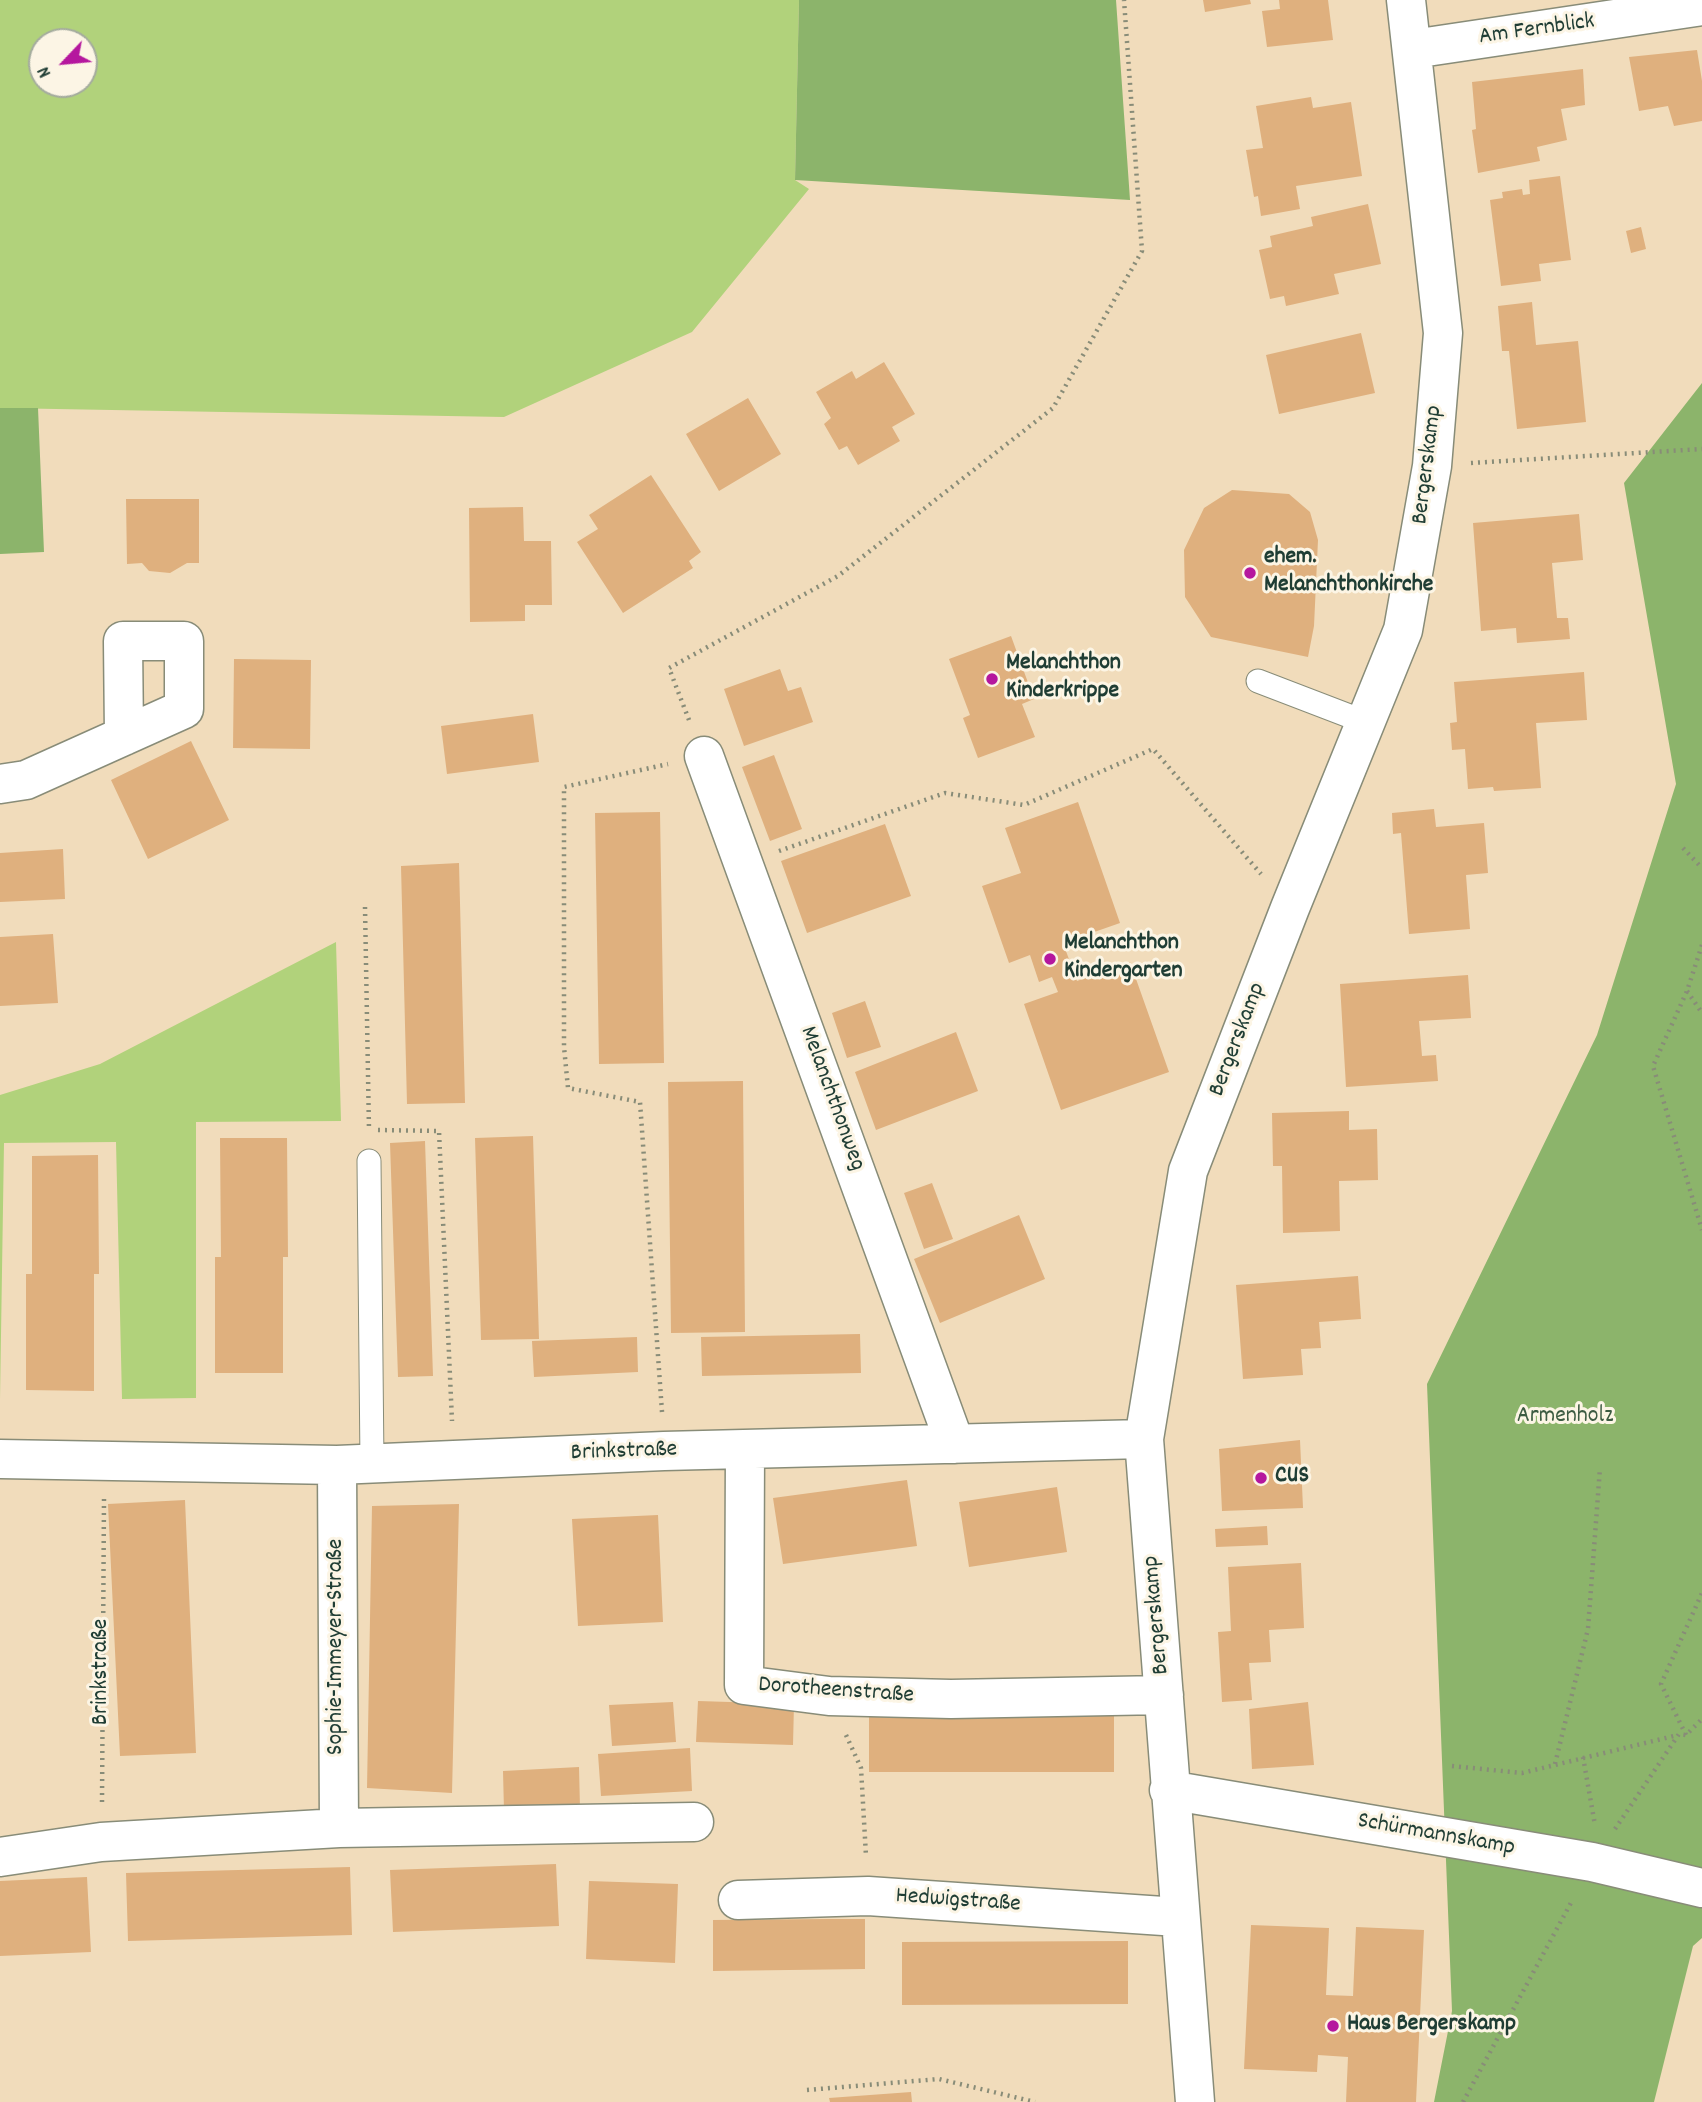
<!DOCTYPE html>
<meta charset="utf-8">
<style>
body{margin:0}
#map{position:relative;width:1702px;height:2102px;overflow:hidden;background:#f1dcbb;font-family:Dekko,sans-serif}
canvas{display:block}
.north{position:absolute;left:28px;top:28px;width:70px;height:70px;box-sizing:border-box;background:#fcf5e5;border:2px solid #a4ab9e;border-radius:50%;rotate:244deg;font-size:19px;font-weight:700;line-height:28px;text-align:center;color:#1f3d34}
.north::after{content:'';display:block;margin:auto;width:24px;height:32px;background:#b5179e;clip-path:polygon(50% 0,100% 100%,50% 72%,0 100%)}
</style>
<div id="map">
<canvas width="1702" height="2102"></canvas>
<div class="north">N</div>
</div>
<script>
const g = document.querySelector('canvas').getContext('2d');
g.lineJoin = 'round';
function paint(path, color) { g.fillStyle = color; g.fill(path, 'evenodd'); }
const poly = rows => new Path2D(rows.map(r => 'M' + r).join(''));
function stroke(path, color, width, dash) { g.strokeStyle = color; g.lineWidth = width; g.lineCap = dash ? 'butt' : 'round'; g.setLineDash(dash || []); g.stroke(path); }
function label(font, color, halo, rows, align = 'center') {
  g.font = font + ' Dekko,sans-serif'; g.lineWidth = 6; g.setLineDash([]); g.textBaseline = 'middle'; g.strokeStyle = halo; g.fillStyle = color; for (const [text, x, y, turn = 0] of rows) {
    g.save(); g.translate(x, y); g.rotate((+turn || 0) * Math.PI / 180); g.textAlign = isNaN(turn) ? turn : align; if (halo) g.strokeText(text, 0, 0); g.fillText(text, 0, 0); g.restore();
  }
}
paint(poly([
 [0,0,799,0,795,180,809,189,692,332,504,417,0,408],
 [42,42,84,42,84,84,42,84],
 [336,942,341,1121,196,1122,196,1398,122,1399,116,1142,4,1143,0,1399,0,1095,100,1064]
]), '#b1d27b');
paint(poly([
 [799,0,1116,0,1130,200,795,180],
 [1702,383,1702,1938,1693,1946,1654,2102,1434,2102,1452,2011,1427,1384,1597,1035,1676,784,1624,483],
 [0,408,38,408,44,552,0,554]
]), '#8cb46b');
paint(poly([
 [1203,0,1250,0,1251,4,1205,12],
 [1279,0,1328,0,1333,40,1267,47,1262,11,1280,9],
 [1697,50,1702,81,1702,121,1674,126,1668,106,1639,111,1629,57],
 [1583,69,1585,105,1561,109,1567,140,1537,147,1540,161,1478,173,1472,130,1476,129,1472,82],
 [1311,97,1313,108,1351,102,1362,176,1296,186,1300,209,1261,216,1258,196,1254,197,1246,150,1263,148,1256,106],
 [1560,176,1571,260,1539,264,1541,281,1501,286,1490,200,1503,198,1502,192,1522,189,1523,195,1530,194,1529,180],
 [1368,204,1381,264,1334,274,1339,294,1286,306,1284,296,1270,299,1259,250,1272,247,1270,236,1313,226,1311,217],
 [1641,227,1646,249,1631,253,1626,231],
 [1532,302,1536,345,1578,341,1586,422,1517,429,1509,351,1502,351,1498,306],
 [1361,333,1375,393,1279,414,1266,355],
 [884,362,915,414,892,427,900,441,858,465,847,446,839,450,824,424,831,418,816,392,852,371,856,379],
 [748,398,781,454,719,491,686,434],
 [651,475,701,552,689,561,693,568,623,613,577,542,598,529,589,515],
 [1232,490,1289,494,1310,512,1318,540,1314,626,1308,657,1211,637,1185,597,1184,550,1204,508],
 [126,499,199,499,199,563,187,563,170,573,149,571,142,563,127,564],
 [523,507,524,541,551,541,552,605,525,605,525,621,470,622,469,508],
 [1579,514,1583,560,1552,563,1557,618,1568,618,1570,639,1517,643,1516,628,1481,631,1473,523],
 [1011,636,1034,699,1022,704,1035,737,978,758,963,718,970,715,949,659],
 [234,659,311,660,310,749,233,748],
 [780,669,788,691,801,687,813,722,744,746,724,689],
 [1584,672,1587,720,1536,723,1541,788,1494,791,1493,787,1468,789,1465,749,1452,750,1450,723,1457,722,1454,682],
 [533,714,539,762,447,774,441,726],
 [191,741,229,820,148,859,111,780],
 [774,755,802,829,770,841,742,767],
 [1078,802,1120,923,1063,943,1077,981,1130,962,1169,1072,1061,1110,1024,1004,1058,992,1052,977,1039,982,1030,955,1009,963,982,886,1021,873,1005,828],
 [1434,809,1436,827,1484,823,1488,873,1466,875,1470,929,1409,934,1401,833,1393,834,1392,813],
 [660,812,664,1063,599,1064,595,813],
 [885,824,911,896,807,933,781,861],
 [63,849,65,899,0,902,0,853],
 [459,863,465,1103,407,1104,401,866],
 [53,934,58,1003,0,1006,0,937],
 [1468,975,1471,1018,1419,1021,1422,1056,1436,1055,1438,1081,1346,1087,1340,984],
 [865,1001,881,1047,847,1058,832,1013],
 [956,1032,978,1091,876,1130,855,1072],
 [743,1081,745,1332,671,1333,668,1082],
 [1349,1111,1349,1130,1377,1129,1378,1180,1339,1181,1340,1231,1283,1233,1282,1166,1273,1166,1272,1113],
 [533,1136,539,1339,481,1340,475,1138],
 [220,1138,287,1138,288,1257,283,1257,283,1373,215,1373,215,1257,221,1257],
 [425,1141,433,1376,398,1377,390,1143],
 [98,1155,99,1274,94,1274,94,1391,26,1390,26,1274,32,1274,32,1156],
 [932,1183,953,1239,924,1249,904,1193],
 [1019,1215,1045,1279,940,1323,914,1259],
 [1358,1276,1361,1319,1319,1322,1321,1348,1301,1349,1303,1375,1243,1379,1236,1285],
 [860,1334,861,1373,702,1376,701,1337],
 [637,1337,638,1372,534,1377,532,1341],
 [1300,1440,1303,1508,1222,1511,1219,1449],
 [907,1480,917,1546,783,1564,773,1498],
 [1057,1487,1067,1552,969,1567,959,1502],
 [185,1500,196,1753,120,1756,108,1504],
 [459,1504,452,1793,367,1788,372,1506],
 [658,1515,663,1622,578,1626,572,1519],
 [1267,1526,1268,1545,1216,1547,1215,1529],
 [1301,1563,1304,1628,1269,1630,1271,1662,1249,1663,1252,1700,1222,1702,1218,1632,1231,1631,1228,1567],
 [698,1701,794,1704,793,1745,696,1742],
 [673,1702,676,1742,612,1746,609,1705],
 [1308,1702,1314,1765,1252,1769,1249,1709],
 [869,1708,1114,1708,1114,1772,869,1772],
 [690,1748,692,1791,601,1796,598,1754],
 [579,1767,580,1808,504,1811,503,1771],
 [556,1864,559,1926,393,1932,390,1870],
 [350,1867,352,1935,128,1941,126,1873],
 [87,1877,91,1952,0,1956,0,1881],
 [589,1881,678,1884,675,1963,586,1959],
 [828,1919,865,1919,865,1969,713,1971,713,1920],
 [1251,1925,1329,1928,1326,1995,1353,1996,1356,1927,1424,1930,1416,2102,1346,2102,1348,2057,1318,2055,1317,2072,1244,2069],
 [1128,1941,1128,2004,902,2005,902,1942],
 [911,2092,912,2102,830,2102,829,2098]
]), '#dfb07e');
const lane = poly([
 [1258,681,1365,722],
 [369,1161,372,1464]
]);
const street = poly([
 [1413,49,1702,6],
 [704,756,955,1444],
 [0,784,26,780,184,709,184,641,123,641,124,736],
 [745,1449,744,1685,829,1696,951,1699,1164,1695],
 [0,1459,337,1465,664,1451,1144,1439],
 [1169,1790,1592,1862,1702,1888],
 [339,1828,694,1822],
 [0,1857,101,1842,339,1828,337,1465],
 [738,1900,868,1896,1178,1917],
 [1195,2102,1144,1439,1188,1171,1290,908,1403,630,1432,466,1443,333,1406,0]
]);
stroke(lane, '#888c78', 25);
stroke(street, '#888c78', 41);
stroke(poly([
 [1471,463,1702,449],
 [689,720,669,668,838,576,1053,408,1142,251,1124,0],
 [1683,848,1702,868],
 [779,851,945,793,1024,805,1153,749,1261,874],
 [365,907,369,1130],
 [1702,945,1687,991,1653,1066,1702,1230],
 [1687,991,1702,1013],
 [378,1130,439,1131,452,1421],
 [662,1412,640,1102,568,1088,564,1047,564,787,668,764],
 [846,1735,861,1768,866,1856],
 [1686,1735,1661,1684,1702,1593],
 [1583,1757,1595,1825],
 [1555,1764,1588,1629,1600,1468],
 [1452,1766,1522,1773,1678,1735],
 [102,1802,104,1499],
 [1615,1829,1679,1734,1686,1735,1702,1719],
 [807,2090,939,2079,1035,2102],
 [1463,2102,1573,1899]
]), '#888c78', 4.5, [2, 5]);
stroke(lane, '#fff', 23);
stroke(street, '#fff', 38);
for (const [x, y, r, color] of [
 [1250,573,7,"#b5179e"],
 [992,679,7,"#b5179e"],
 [1050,959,7,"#b5179e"],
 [1261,1478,7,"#b5179e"],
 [1333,2026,7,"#b5179e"]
]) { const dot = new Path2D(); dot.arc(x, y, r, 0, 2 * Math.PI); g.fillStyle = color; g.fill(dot); stroke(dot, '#fcf5e5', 2.5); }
label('24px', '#1f3d34', '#fcf5e5', [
 ["Am Fernblick",1537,31,-8],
 ["Bergerskamp",1429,465,-83],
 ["Bergerskamp",1239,1040,-69],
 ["Melanchthonweg",831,1099,70],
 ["Brinkstraße",624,1453,-2],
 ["Bergerskamp",1158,1615,-95],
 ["Sophie-Immeyer-Straße",338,1647,-90],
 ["Brinkstraße",103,1672,-90],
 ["Dorotheenstraße",836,1692,4],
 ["Schürmannskamp",1436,1836,10],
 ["Hedwigstraße",958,1902,4]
]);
label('bold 24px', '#1f3d34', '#fcf5e5', [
 ["ehem.",1264,559],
 ["Melanchthonkirche",1264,587],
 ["Melanchthon",1006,665],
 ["Kinderkrippe",1006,693],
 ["Melanchthon",1064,945],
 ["Kindergarten",1064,973],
 ["CUS",1275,1478],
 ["Haus Bergerskamp",1347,2026]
], 'left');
label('24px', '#3c5b42', '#fcf5e5', [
 ["Armenholz",1565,1418]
]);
</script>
